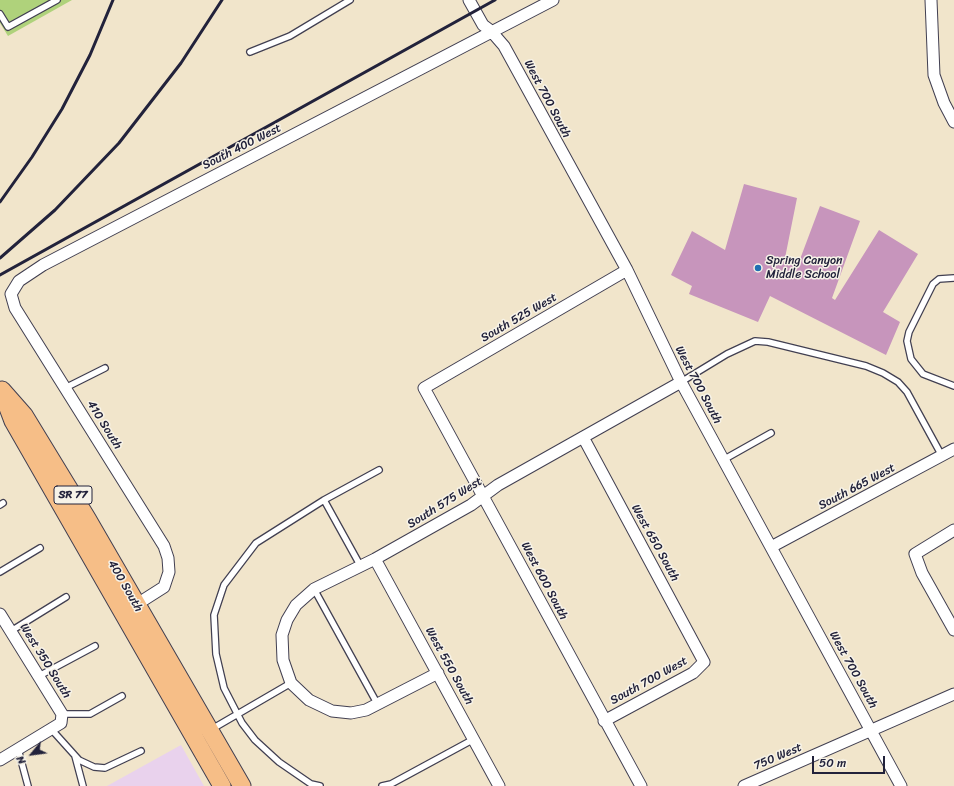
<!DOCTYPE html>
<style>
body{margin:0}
#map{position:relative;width:954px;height:786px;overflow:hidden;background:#f1e5cb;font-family:Sriracha,sans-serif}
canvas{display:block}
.north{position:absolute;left:12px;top:734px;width:40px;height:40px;-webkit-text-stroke:3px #f7f3e8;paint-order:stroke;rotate:241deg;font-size:11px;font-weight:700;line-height:16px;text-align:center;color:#22223b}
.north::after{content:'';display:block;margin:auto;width:14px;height:18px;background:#22223b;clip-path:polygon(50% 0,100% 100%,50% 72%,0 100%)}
.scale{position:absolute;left:812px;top:756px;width:73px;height:18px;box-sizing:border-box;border:2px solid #22223b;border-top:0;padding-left:5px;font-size:12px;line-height:14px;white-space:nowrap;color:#22223b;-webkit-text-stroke:3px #f7f3e8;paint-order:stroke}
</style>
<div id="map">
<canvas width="954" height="786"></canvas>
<div class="north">N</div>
<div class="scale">50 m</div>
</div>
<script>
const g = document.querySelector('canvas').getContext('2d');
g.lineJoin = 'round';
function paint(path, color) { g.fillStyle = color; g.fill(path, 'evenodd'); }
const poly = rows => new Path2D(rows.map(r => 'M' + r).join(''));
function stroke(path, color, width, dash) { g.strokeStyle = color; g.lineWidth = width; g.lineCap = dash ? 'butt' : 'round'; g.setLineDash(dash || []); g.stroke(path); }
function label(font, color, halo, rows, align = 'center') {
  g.font = font + ' Sriracha,sans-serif'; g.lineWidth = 3; g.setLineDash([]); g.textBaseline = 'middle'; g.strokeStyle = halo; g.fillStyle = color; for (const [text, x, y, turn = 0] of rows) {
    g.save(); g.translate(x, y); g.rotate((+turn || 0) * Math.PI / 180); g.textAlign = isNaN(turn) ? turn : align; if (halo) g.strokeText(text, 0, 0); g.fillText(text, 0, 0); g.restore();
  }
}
paint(poly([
 [181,745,204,786,107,786]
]), '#e9d2ed');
paint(poly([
 [0,0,72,0,8,36,0,23]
]), '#afd27b');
paint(poly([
 [744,184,797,198,785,258,799,262,820,206,860,221,832,298,835,300,879,230,918,254,883,312,900,322,886,355,770,296,758,322,689,294,692,286,671,275,692,231,725,250]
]), '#c795bc');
const lane = poly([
 [0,14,8,27,57,0],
 [250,52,290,36,350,0],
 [954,278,939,279,933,284,909,332,907,341,911,359,923,374,954,386],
 [681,382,727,354,755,341,768,342,866,366,883,373,898,382,907,392,942,456],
 [65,388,105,368],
 [723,460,771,433],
 [324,500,379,470],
 [0,505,3,503],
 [0,572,40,548],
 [314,589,378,705],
 [11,631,66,597],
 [39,676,95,646],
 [62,714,90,714,122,696],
 [212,729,291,683],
 [52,730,79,760,94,767,105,768,141,751],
 [18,749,28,786],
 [75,756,83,786],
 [320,786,311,784,279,762,255,740,242,723,224,688,216,654,214,615,224,585,256,543,324,500,360,565],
 [382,786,391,784,474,739]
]);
const street = poly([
 [469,0,483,25,491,31,504,46,627,270,681,382,901,786],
 [931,0,934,75,944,103,954,122],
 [627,270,424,388,641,786],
 [583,437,704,662,693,673,604,721],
 [954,530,915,554,922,573,954,630],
 [771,547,954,449],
 [375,559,499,786],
 [131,608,164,587,169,572,168,558,164,546,15,308,11,294,19,281,43,265,553,0],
 [0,614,62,714,61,723,0,760],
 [438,673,366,710,351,713,332,711,309,700,291,683,283,660,282,635,287,620,296,605,314,589,375,559,471,505,498,485,681,382],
 [744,786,954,694]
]);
const primary = poly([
 [2,390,24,415,88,520,242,786],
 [5,400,13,421,222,786]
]);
stroke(lane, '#413f51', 8);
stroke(street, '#413f51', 13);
stroke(primary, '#413f51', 19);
stroke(lane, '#fff', 5.5);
stroke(street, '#fff', 11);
stroke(primary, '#f6be87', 17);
stroke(poly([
 [0,202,32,157,62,109,90,55,113,0],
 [0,258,55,210,119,143,181,63,222,0],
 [0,275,495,0]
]), '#22223b', 3);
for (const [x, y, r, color] of [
 [758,268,4,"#1f6fb2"]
]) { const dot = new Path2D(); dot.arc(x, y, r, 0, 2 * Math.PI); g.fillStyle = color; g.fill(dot); stroke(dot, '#f7f3e8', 1.5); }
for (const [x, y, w] of [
 [73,495,38]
]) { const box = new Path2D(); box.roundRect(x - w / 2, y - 9, w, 18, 3); g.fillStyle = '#f7f3e8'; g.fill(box); stroke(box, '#22223b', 1); }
label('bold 11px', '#22223b', null, [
 ["SR 77",73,495]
]);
label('12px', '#22223b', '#f7f3e8', [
 ["West 700 South",547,99,62],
 ["South 400 West",242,147,-27],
 ["South 525 West",519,318,-30],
 ["West 700 South",698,385,62],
 ["410 South",104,425,58],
 ["South 665 West",857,487,-28],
 ["South 575 West",445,503,-32],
 ["West 650 South",655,543,61],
 ["West 600 South",544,581,62],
 ["400 South",125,586,60],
 ["West 350 South",45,661,58],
 ["West 550 South",449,666,61],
 ["West 700 South",853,670,61],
 ["South 700 West",649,681,-29],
 ["750 West",778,757,-23]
]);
label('12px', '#22223b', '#f7f3e8', [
 ["Spring Canyon",766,261],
 ["Middle School",766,275]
], 'left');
</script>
